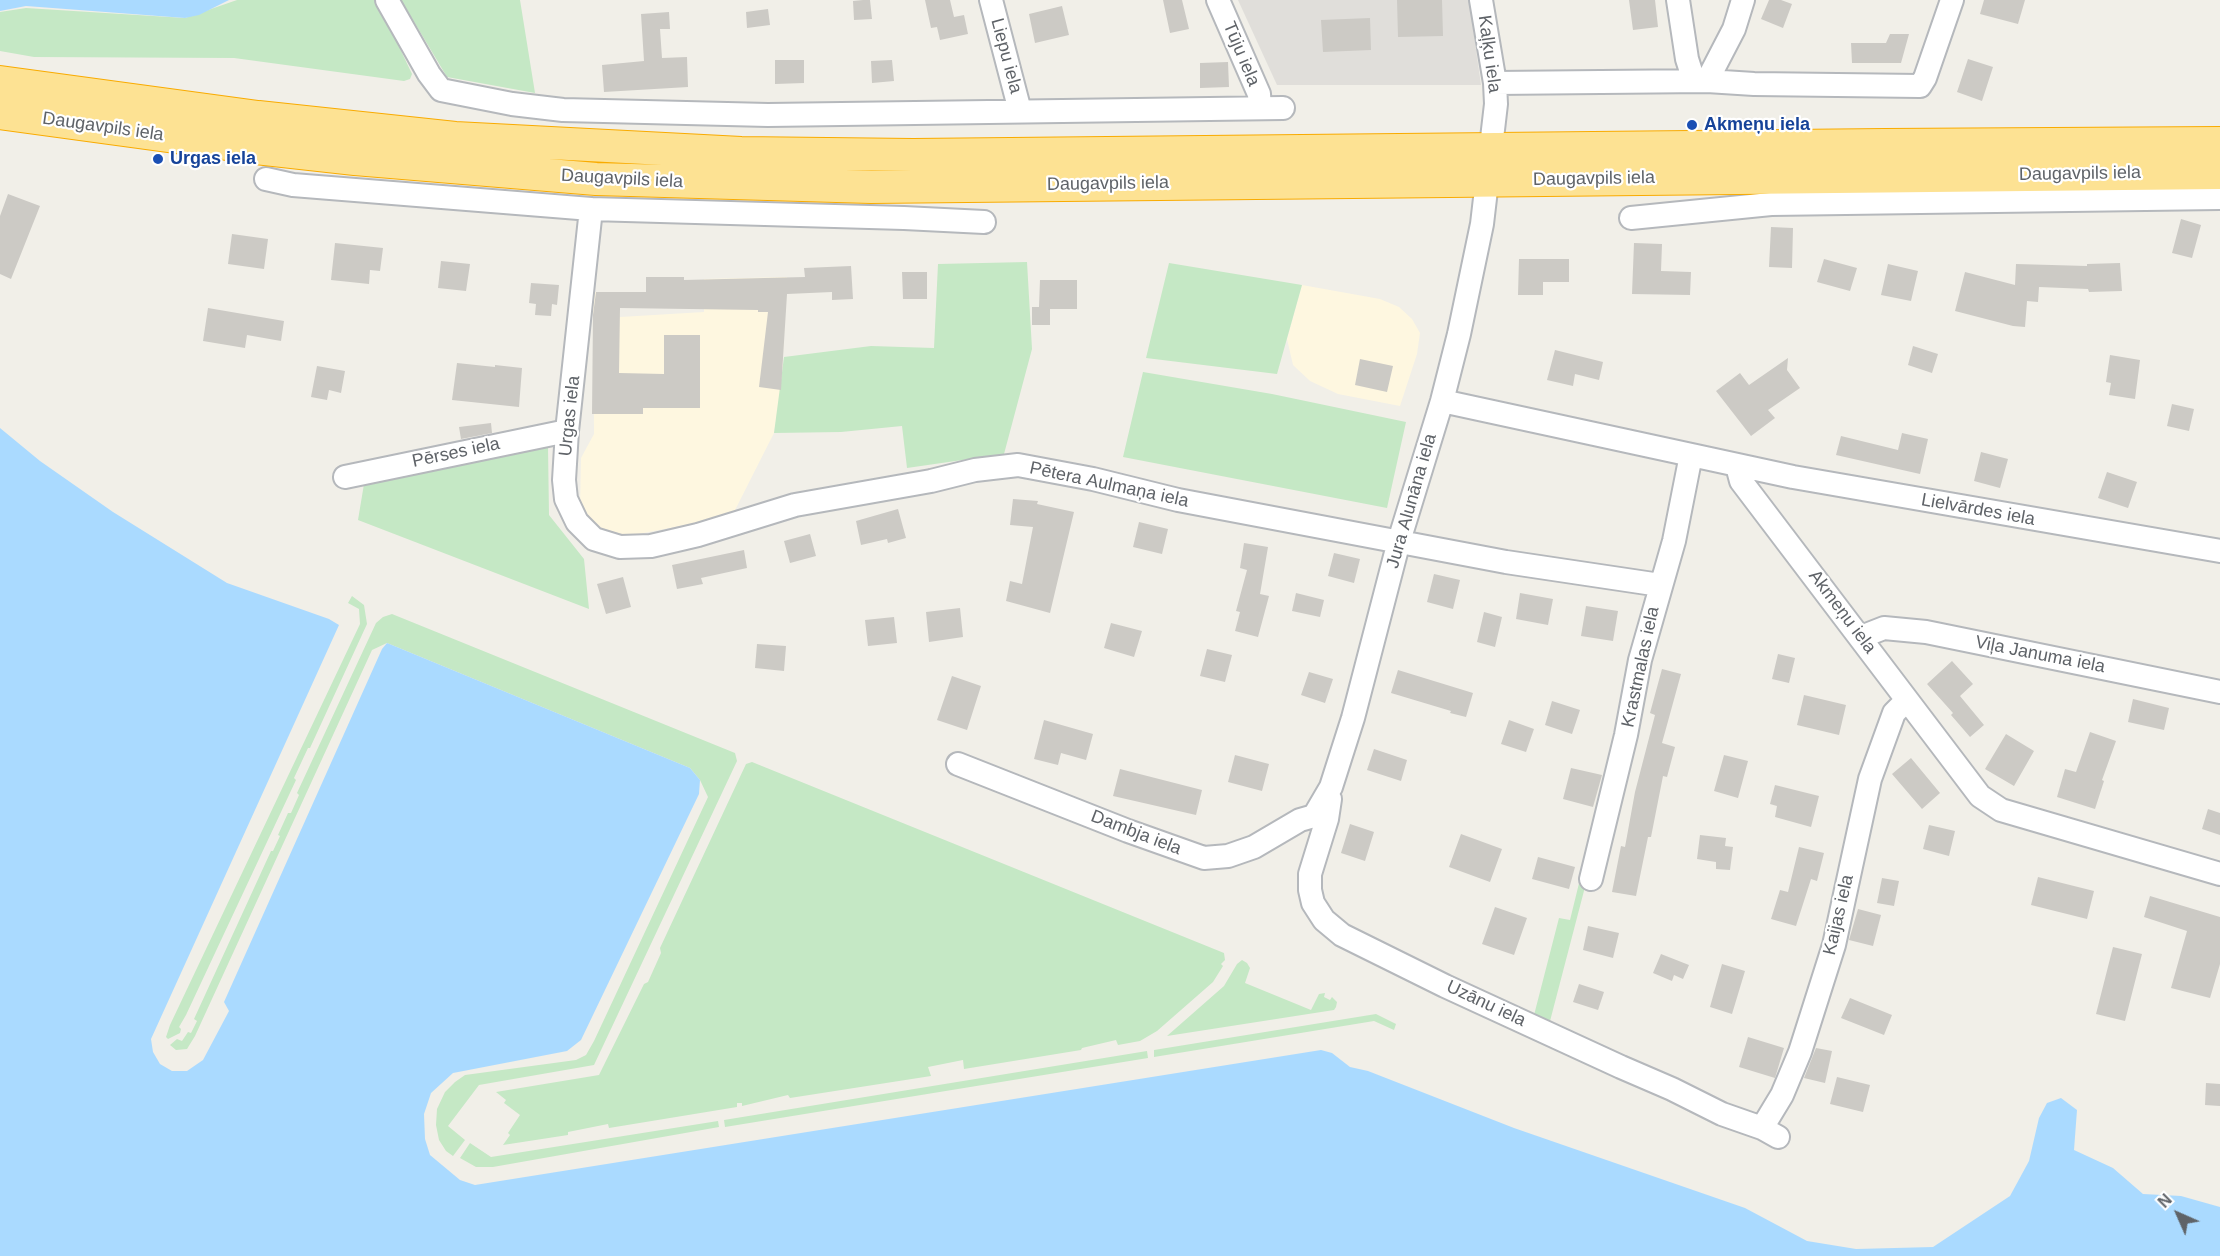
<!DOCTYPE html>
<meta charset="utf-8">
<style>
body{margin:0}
#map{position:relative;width:2220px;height:1256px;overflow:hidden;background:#f1efe8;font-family:Helvetica,sans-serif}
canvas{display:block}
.north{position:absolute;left:2148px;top:1184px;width:60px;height:60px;-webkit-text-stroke:4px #fff;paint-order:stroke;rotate:315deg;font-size:16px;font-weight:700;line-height:24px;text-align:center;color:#5f6368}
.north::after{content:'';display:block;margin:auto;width:21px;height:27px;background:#5f6368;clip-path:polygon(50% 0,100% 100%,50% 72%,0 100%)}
</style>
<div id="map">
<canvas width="2220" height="1256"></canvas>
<div class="north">N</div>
</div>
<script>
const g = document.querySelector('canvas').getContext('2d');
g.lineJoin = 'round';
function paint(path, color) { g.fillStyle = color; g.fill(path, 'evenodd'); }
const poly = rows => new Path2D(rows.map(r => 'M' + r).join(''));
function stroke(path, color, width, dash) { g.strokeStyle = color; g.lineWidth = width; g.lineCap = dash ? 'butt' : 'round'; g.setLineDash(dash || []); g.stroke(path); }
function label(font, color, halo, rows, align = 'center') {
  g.font = font + ' Helvetica,sans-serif'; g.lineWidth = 4.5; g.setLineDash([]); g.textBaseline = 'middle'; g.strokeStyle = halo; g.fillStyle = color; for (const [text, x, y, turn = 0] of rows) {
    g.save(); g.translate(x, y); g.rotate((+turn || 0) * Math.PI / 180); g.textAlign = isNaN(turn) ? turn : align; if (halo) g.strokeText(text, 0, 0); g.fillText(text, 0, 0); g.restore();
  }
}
paint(poly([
 [787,277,781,390,774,433,732,516,628,536,595,526,580,508,581,458,594,434,593,292,620,292,620,317,704,312,704,279],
 [1302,285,1380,299,1399,307,1412,319,1420,333,1417,354,1400,406,1338,394,1310,381,1293,365,1287,339]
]), '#fef7e0');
paint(poly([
 [1238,0,1469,0,1481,85,1277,85]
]), '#e0deda');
paint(poly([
 [237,0,377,0,412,74,410,79,404,81,234,58,34,57,0,51,0,12,26,8,185,18],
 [401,0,520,0,535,93,447,77],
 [1027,262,1032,349,1004,454,907,468,902,426,841,432,774,433,784,357,871,346,934,348,938,264],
 [1169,263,1302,285,1277,374,1146,358],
 [1143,372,1272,394,1406,422,1387,508,1123,457],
 [548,447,549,515,584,559,589,609,358,520,364,484],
 [352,596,364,605,367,624,310,748,308,748,294,778,296,780,186,1015,179,1027,181,1029,180,1033,168,1039,166,1037,170,1025,360,624,359,609,348,603],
 [392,614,735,753,737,761,594,1065,479,1085,448,1126,465,1140,453,1156,446,1151,439,1140,436,1125,437,1109,445,1092,455,1082,465,1075,576,1060,586,1055,594,1041,708,797,700,780,690,768,387,643,372,650,195,1036,187,1049,176,1050,170,1045,177,1039,182,1041,188,1032,191,1033,197,1021,194,1019,271,851,273,851,280,836,278,835,288,813,291,813,299,795,297,793,376,623,383,617],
 [752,762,1224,953,1225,960,1221,964,1223,966,1213,982,1157,1031,1140,1041,1118,1045,1116,1040,1082,1048,1081,1050,964,1069,963,1060,928,1067,931,1076,790,1098,788,1095,742,1106,742,1103,737,1103,737,1107,609,1128,608,1124,568,1132,568,1135,503,1145,510,1135,508,1133,520,1115,504,1103,506,1100,496,1092,599,1075,644,984,648,982,661,953,660,948,746,764],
 [1583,867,1585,887,1549,1025,1533,1019,1559,918,1570,920],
 [1242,960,1247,963,1250,968,1245,983,1311,1010,1319,994,1325,993,1324,997,1330,1000,1332,997,1337,1002,1336,1007,1334,1010,1167,1036,1224,986,1237,964],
 [1376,1014,1396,1024,1394,1030,1374,1021,1154,1057,1154,1050],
 [1147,1051,1148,1058,725,1127,724,1120],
 [718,1121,719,1127,493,1167,476,1167,460,1158,470,1143,491,1157]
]), '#c5e8c5');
paint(poly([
 [0,0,229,0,199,15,185,18,26,6,0,11],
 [0,428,40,461,113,512,227,583,329,619,339,625,151,1039,153,1052,160,1064,172,1071,187,1071,203,1060,229,1011,224,1002,382,649,387,643,690,768,700,780,699,794,581,1040,567,1051,453,1073,431,1093,424,1114,425,1139,430,1155,460,1180,475,1185,1321,1050,1332,1053,1350,1067,1368,1071,1514,1128,1745,1208,1807,1241,1856,1249,1933,1247,2010,1196,2029,1161,2039,1118,2047,1103,2061,1098,2077,1110,2074,1150,2113,1168,2143,1194,2181,1196,2220,1207,2220,1256,0,1256]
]), '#aadaff');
paint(poly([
 [863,0,870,0,872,19,854,20,853,1],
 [925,0,950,0,954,17,964,15,968,34,940,40,937,27,931,28],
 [1163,0,1182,0,1189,29,1170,33],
 [1397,0,1442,0,1443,36,1398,37],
 [1629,0,1655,0,1658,27,1633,30],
 [1769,0,1781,0,1792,4,1783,28,1761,19],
 [1984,0,2025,0,2018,24,1980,14],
 [1062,6,1069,35,1035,43,1029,14],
 [768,9,770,25,747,28,746,12],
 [669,12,670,29,660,29,662,58,687,57,688,87,604,92,602,65,644,61,641,14],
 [1370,18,1371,50,1323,52,1321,20],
 [1890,34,1909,34,1901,63,1852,63,1851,43,1886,43],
 [1968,59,1993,67,1982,101,1957,92],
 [775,60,804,60,804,83,775,84],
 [892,60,894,81,872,83,871,61],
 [1228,62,1229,87,1200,88,1200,63],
 [8,194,40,206,11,279,0,274,0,216],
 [2181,219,2201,225,2192,258,2172,253],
 [1771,227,1793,228,1792,268,1769,267],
 [232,234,268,239,264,269,228,264],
 [335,243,383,248,380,271,370,270,369,284,331,280],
 [1634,243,1662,244,1661,271,1691,272,1690,295,1632,294],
 [1519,259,1569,259,1569,282,1543,282,1543,295,1518,295],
 [1824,259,1857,268,1850,291,1817,282],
 [441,261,470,264,466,291,438,288],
 [2120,263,2122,291,2089,292,2088,289,2039,287,2038,302,2027,301,2025,327,2013,326,1955,311,1965,272,2015,285,2016,264,2087,266,2087,264],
 [1888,264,1918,271,1911,301,1881,295],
 [851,266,853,299,832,300,832,292,787,294,781,390,759,387,768,312,758,312,758,310,620,308,619,373,664,374,664,335,700,335,700,408,643,408,643,414,592,414,593,315,596,292,646,292,646,277,684,277,684,280,805,277,804,268],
 [902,272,927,272,927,299,903,299],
 [1040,280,1077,280,1077,309,1050,309,1050,325,1032,325,1032,307,1039,307],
 [531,283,559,285,557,305,552,304,551,316,535,315,536,304,529,303],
 [208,308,284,321,281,341,247,335,245,348,203,341],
 [1913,346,1938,354,1932,373,1908,365],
 [1555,350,1603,362,1599,380,1575,374,1573,386,1547,380],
 [2110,355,2140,360,2135,399,2109,395,2111,383,2106,382],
 [1788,358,1787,370,1800,388,1768,410,1775,418,1751,436,1716,391,1740,373,1749,385],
 [1360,359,1393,366,1387,392,1355,385],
 [457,363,495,367,495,365,522,368,519,407,452,400],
 [317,366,345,371,341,393,329,390,327,400,311,397],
 [2172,404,2194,409,2189,431,2167,426],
 [491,423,492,433,461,439,459,427],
 [1902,433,1928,439,1920,474,1836,455,1841,436,1898,450],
 [1981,452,2008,459,2000,488,1974,481],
 [2107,472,2137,482,2128,508,2098,498],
 [1013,499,1038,501,1037,504,1074,512,1050,613,1006,601,1010,581,1022,584,1033,527,1010,525],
 [898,509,906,538,888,543,887,539,861,545,856,521],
 [1139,522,1168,529,1162,554,1133,547],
 [810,534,816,556,790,563,784,541],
 [1244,543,1268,547,1260,594,1269,596,1258,637,1235,631,1240,612,1236,611,1247,570,1240,568],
 [744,550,747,568,701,578,703,584,677,589,672,565],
 [1334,553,1360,559,1354,583,1328,576],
 [1434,574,1460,580,1453,609,1427,602],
 [623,577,631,607,606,614,597,584],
 [1296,593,1324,600,1320,617,1292,611],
 [1520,593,1553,599,1548,625,1516,619],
 [1586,606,1618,611,1613,641,1581,636],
 [960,608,963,637,929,642,926,612],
 [1484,612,1502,617,1495,647,1477,642],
 [894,617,897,643,868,646,865,620],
 [1111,623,1142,631,1134,657,1104,648],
 [757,644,786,646,784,671,755,668],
 [1207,649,1232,655,1225,682,1200,676],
 [1778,654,1795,658,1789,683,1772,679],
 [1952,661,1973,684,1960,696,1984,725,1970,737,1951,715,1953,713,1927,684],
 [1662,669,1681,674,1662,743,1675,747,1667,777,1663,776,1651,837,1648,837,1636,896,1612,892,1621,846,1625,847,1635,792,1655,715,1650,713],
 [1398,670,1473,693,1466,717,1450,713,1451,711,1391,693],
 [1309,672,1333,679,1325,703,1301,695],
 [952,676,981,686,967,730,937,720],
 [1804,695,1846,705,1839,735,1797,725],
 [2133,699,2169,708,2164,730,2128,722],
 [1552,701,1580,710,1572,734,1545,725],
 [1044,720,1093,734,1086,760,1061,753,1058,765,1034,759],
 [1509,720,1534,729,1526,752,1501,744],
 [2090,732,2116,741,2102,780,2104,781,2095,809,2057,797,2065,769,2076,772],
 [2006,734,2034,751,2014,786,1985,769],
 [1374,749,1407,760,1401,781,1367,770],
 [1235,755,1269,764,1262,791,1228,782],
 [1724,755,1748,761,1738,798,1714,791],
 [1911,758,1940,793,1922,809,1892,774],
 [1571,768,1602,775,1593,807,1563,799],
 [1120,769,1202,790,1196,815,1113,796],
 [1775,785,1819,796,1811,827,1775,817,1777,806,1770,804],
 [2208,809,2220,813,2220,835,2202,829],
 [1350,824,1374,832,1365,861,1341,853],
 [1929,825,1955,831,1949,856,1923,849],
 [1461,834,1502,849,1490,882,1449,867],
 [1700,835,1726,838,1725,846,1733,847,1730,870,1716,869,1716,862,1697,859],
 [1799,847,1824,853,1817,881,1811,879,1796,926,1771,919,1780,890,1788,892],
 [1538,857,1575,867,1569,889,1532,879],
 [2038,877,2094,891,2087,919,2031,905],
 [1882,878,1899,881,1894,906,1877,903],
 [2150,896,2220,917,2220,964,2210,998,2171,988,2187,931,2144,917],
 [1495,907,1527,918,1514,955,1482,944],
 [1858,909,1881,915,1873,946,1849,940],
 [1588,926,1619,933,1613,958,1583,950],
 [2113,947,2142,954,2125,1021,2096,1014],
 [1661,954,1689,965,1683,979,1674,975,1672,981,1653,973],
 [1722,964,1745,971,1732,1014,1710,1007],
 [1579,984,1604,992,1598,1010,1573,1002],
 [1850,998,1892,1015,1884,1035,1841,1018],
 [1748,1037,1784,1048,1775,1078,1739,1067],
 [1816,1048,1832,1051,1825,1083,1804,1078],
 [1837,1077,1870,1085,1863,1112,1830,1104],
 [2206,1083,2220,1084,2220,1106,2205,1105]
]), '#cccac5');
const minor = poly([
 [387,0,429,74,441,90,512,104,563,110,768,115,1283,108],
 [991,0,1020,111],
 [1218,0,1259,94,1260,108],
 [1678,0,1687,59,1694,81],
 [1707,81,1734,29,1743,0],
 [1495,83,1707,81,1754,84,1920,86,1925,78,1952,0],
 [266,179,293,185,591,209,904,218,984,222],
 [591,209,567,431,564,480,566,499,577,522,594,539,620,547,651,546,698,535,795,505,931,481,975,470,1018,465,1093,479,1178,500,1506,562,1660,585],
 [1631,218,1771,204,2220,198],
 [1442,401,1793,477,2220,551],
 [1737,466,1741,481,1980,796,2001,810,2220,874],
 [345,477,567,431],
 [1861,637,1884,628,1926,632,2220,692],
 [958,764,1128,831,1204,858,1228,856,1254,847,1300,820,1314,816,1331,787,1353,718,1399,541,1442,401,1459,334,1482,224,1496,104,1495,83,1481,0],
 [1330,799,1327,819,1310,874,1310,890,1313,903,1324,920,1342,935,1445,986,1621,1067,1672,1089,1722,1114,1762,1128,1778,1137],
 [1591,879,1626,735,1640,660,1674,541,1691,455],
 [1762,1128,1782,1095,1800,1052,1834,945,1870,779,1894,713,1907,700]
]);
const highway = poly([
 [0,82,258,117,455,138,741,153,913,155,1885,145,2220,143],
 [0,113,256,148,355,159,596,179,871,187,2220,173]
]);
stroke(minor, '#b5b8bc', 26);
stroke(highway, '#f9ab00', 34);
stroke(minor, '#fff', 22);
stroke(highway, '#fde293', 32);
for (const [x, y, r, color] of [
 [1692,125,6,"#1a4fb4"],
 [158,159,6,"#1a4fb4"]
]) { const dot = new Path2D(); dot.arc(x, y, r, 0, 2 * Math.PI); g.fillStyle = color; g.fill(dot); stroke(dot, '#fff', 2); }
label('18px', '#5f6368', '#fff', [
 ["Tūju iela",1241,54,67],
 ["Kaļķu iela",1489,54,82],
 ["Liepu iela",1006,56,75],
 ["Daugavpils iela",103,127,8],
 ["Daugavpils iela",2080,174,-1],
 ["Daugavpils iela",622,179,3],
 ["Daugavpils iela",1594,179,-1],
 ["Daugavpils iela",1108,184,-1],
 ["Urgas iela",570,416,-84],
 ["Pērses iela",456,453,-12],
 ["Pētera Aulmaņa iela",1109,485,12],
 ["Jura Alunāna iela",1412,501,-74],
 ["Lielvārdes iela",1978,510,10],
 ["Akmeņu iela",1842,612,53],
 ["Viļa Januma iela",2040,655,11],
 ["Krastmalas iela",1641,667,-78],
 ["Dambja iela",1136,833,21],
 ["Kaijas iela",1839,915,-77],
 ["Uzānu iela",1486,1004,25]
]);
label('bold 18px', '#164399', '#fff', [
 ["Akmeņu iela",1704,125],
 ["Urgas iela",170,159]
], 'left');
</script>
